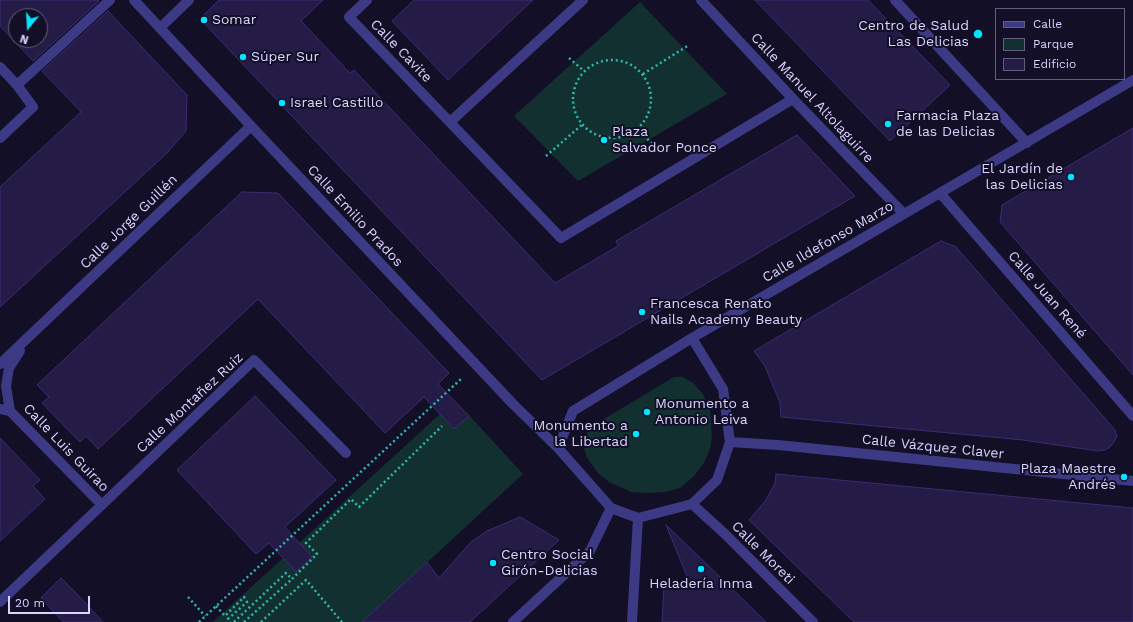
<!DOCTYPE html>
<meta charset="utf-8">
<style>
body{margin:0}
#map{position:relative;width:1133px;height:622px;overflow:hidden;background:#130f26;font-family:"Work Sans",sans-serif}
canvas{display:block}
.legend{position:absolute;left:995px;top:8px;width:130px;height:72px;box-sizing:border-box;background:#130f26;border:1px solid #625e7d;margin:0;padding:5px 7px;list-style:none;font-size:12px;color:#d9d4ff}
.legend li{display:flex;align-items:center;gap:8px;height:20px}
.legend b{width:20px;border:1px solid #625e7d}
.north{position:absolute;left:8px;top:8px;width:40px;height:40px;box-sizing:border-box;background:#130f26;border:1px solid #625e7d;border-radius:50%;rotate:198deg;font-size:11px;font-weight:700;line-height:16px;text-align:center;color:#d9d4ff}
.north::after{content:'';display:block;margin:auto;width:14px;height:18px;background:#00e5ff;clip-path:polygon(50% 0,100% 100%,50% 72%,0 100%)}
.scale{position:absolute;left:8px;top:596px;width:82px;height:18px;box-sizing:border-box;border:2px solid #d9d4ff;border-top:0;padding-left:5px;font-size:12px;line-height:14px;white-space:nowrap;color:#d9d4ff;-webkit-text-stroke:3px #130f26;paint-order:stroke}
</style>
<div id="map">
<canvas width="1133" height="622"></canvas>
<ul class="legend">
<li><b style="height:5px;background:#3d3a85"></b>Calle</li>
<li><b style="height:11px;background:#12302f"></b>Parque</li>
<li><b style="height:11px;background:#241b47"></b>Edificio</li>
</ul>
<div class="north">N</div>
<div class="scale">20 m</div>
</div>
<script>
const g = document.querySelector('canvas').getContext('2d');
g.lineJoin = 'round';
function paint(path, color) { g.fillStyle = color; g.fill(path, 'evenodd'); }
const poly = rows => new Path2D(rows.map(r => 'M' + r).join(''));
function stroke(path, color, width, dash) { g.strokeStyle = color; g.lineWidth = width; g.lineCap = dash ? 'butt' : 'round'; g.setLineDash(dash || []); g.stroke(path); }
function label(font, color, halo, rows, align = 'center') {
  g.font = font + ' "Work Sans",sans-serif'; g.lineWidth = 4; g.setLineDash([]); g.textBaseline = 'middle'; g.strokeStyle = halo; g.fillStyle = color; for (const [text, x, y, turn = 0] of rows) {
    g.save(); g.translate(x, y); g.rotate((+turn || 0) * Math.PI / 180); g.textAlign = isNaN(turn) ? turn : align; if (halo) g.strokeText(text, 0, 0); g.fillText(text, 0, 0); g.restore();
  }
}
paint(poly([
 [640,2,727,94,578,181,514,116],
 [674,377,683,377,693,383,703,394,710,410,712,436,710,449,704,463,693,477,680,488,666,492,646,493,631,492,609,482,598,473,587,458,583,444,589,428],
 [440,414,454,429,469,415,523,474,368,617,373,622,213,622,283,558,312,557,299,543]
]), '#12302f');
const building = poly([
 [0,0,97,0,99,1,33,61,0,26,0,0],
 [16,16,40,16,40,40,16,40,16,16],
 [219,0,323,0,301,21,350,73,354,70,555,283,618,246,616,241,797,135,855,196,542,380,200,19,219,0],
 [414,0,533,0,448,80,392,21,414,0],
 [755,0,868,0,949,84,949,86,890,141,755,0],
 [108,11,187,95,186,131,166,154,0,307,0,187,81,112,42,71,108,11],
 [1133,128,1133,375,1000,222,1002,205,1133,128],
 [242,192,278,193,449,373,438,384,469,416,454,429,424,397,385,433,258,299,98,449,86,436,80,442,42,403,49,397,37,385,242,192],
 [941,241,956,247,1115,430,1117,436,1114,442,1110,447,1105,450,1098,451,1023,440,781,417,780,403,765,366,754,351,941,241],
 [255,396,336,480,285,527,312,557,296,572,269,543,256,554,177,470,255,396],
 [0,438,40,480,33,486,45,499,0,541,0,438],
 [776,474,1133,508,1133,622,854,622,749,520,766,500,775,483,776,474],
 [520,517,559,540,470,622,362,622,427,562,439,578,471,542,487,531,520,517],
 [666,525,717,574,766,622,662,622,664,585,691,586,666,525],
 [61,578,77,594,103,622,63,622,41,598,61,578]
]);
paint(building, '#241b47');
stroke(building, '#3b2d73', 1);
stroke(poly([
 [569,58,584,71],
 '573 99a39 39 0 1 1 78 0a39 39 0 1 1-78 0Z',
 [643,74,689,45],
 [636,129,652,143],
 [546,156,583,124],
 [188,597,205,616],
 [216,606,225,616,244,597,247,602,228,619,230,622],
 [199,622,461,379],
 [234,622,286,573,292,579,317,554,306,543,351,499,359,507,442,426],
 [244,622,292,579],
 [261,622,306,580,342,622]
]), '#2fb8b0', 2.5, [2, 3]);
stroke(poly([
 [134,0,251,126,513,404,558,448,611,508,638,518,692,504,717,480,730,442,723,389,692,338],
 [367,0,349,17,561,238,793,99],
 [701,0,793,99,904,214],
 [895,0,1027,143],
 [160,28,189,0],
 [0,67,17,85,33,107,0,138],
 [17,85,110,0],
 [450,122,583,0],
 [940,193,1133,416],
 [0,364,251,126],
 [0,409,10,411],
 [10,411,102,505],
 [10,411,6,386,9,368,20,351],
 [730,442,778,445,1133,481],
 [558,448,573,411,692,338,1133,80],
 [692,504,724,533,813,622],
 [0,602,254,360,346,453],
 [513,622,590,551,611,508],
 [632,622,638,518]
]), '#3d3a85', 10);
for (const [x, y, r, color] of [
 [204,20,4,"#00e5ff"],
 [978,34,5,"#00e5ff"],
 [243,57,4,"#00e5ff"],
 [282,103,4,"#00e5ff"],
 [888,124,4,"#00e5ff"],
 [604,140,4,"#00e5ff"],
 [1071,177,4,"#00e5ff"],
 [642,312,4,"#00e5ff"],
 [647,412,4,"#00e5ff"],
 [636,434,4,"#00e5ff"],
 [1124,477,4,"#00e5ff"],
 [493,563,4,"#00e5ff"],
 [701,569,4,"#00e5ff"]
]) { const dot = new Path2D(); dot.arc(x, y, r, 0, 2 * Math.PI); g.fillStyle = color; g.fill(dot); stroke(dot, '#130f26', 1.5); }
label('14px', '#d9d4ff', '#130f26', [
 ["Somar",212,20],
 ["Centro de Salud",969,26,"right"],
 ["Las Delicias",969,42,"right"],
 ["Súper Sur",251,57],
 ["Israel Castillo",290,103],
 ["Farmacia Plaza",896,116],
 ["de las Delicias",896,132],
 ["Plaza",612,132],
 ["Salvador Ponce",612,148],
 ["El Jardín de",1063,169,"right"],
 ["las Delicias",1063,185,"right"],
 ["Francesca Renato",650,304],
 ["Nails Academy Beauty",650,320],
 ["Monumento a",655,404],
 ["Antonio Leiva",655,420],
 ["Monumento a",628,426,"right"],
 ["la Libertad",628,442,"right"],
 ["Plaza Maestre",1116,469,"right"],
 ["Andrés",1116,485,"right"],
 ["Centro Social",501,555],
 ["Girón-Delicias",501,571],
 ["Heladería Inma",701,584,"center"]
], 'left');
label('14px', '#d9d4ff', '#130f26', [
 ["Calle Cavite",401,51,46],
 ["Calle Manuel Altolaguirre",812,98,47],
 ["Calle Emilio Prados",355,216,47],
 ["Calle Jorge Guillén",129,222,-44],
 ["Calle Ildefonso Marzo",828,242,-30],
 ["Calle Juan René",1047,295,49],
 ["Calle Montañez Ruiz",190,403,-43],
 ["Calle Vázquez Claver",933,447,6],
 ["Calle Luis Guirao",66,448,46],
 ["Calle Moreti",763,553,45]
]);
</script>
